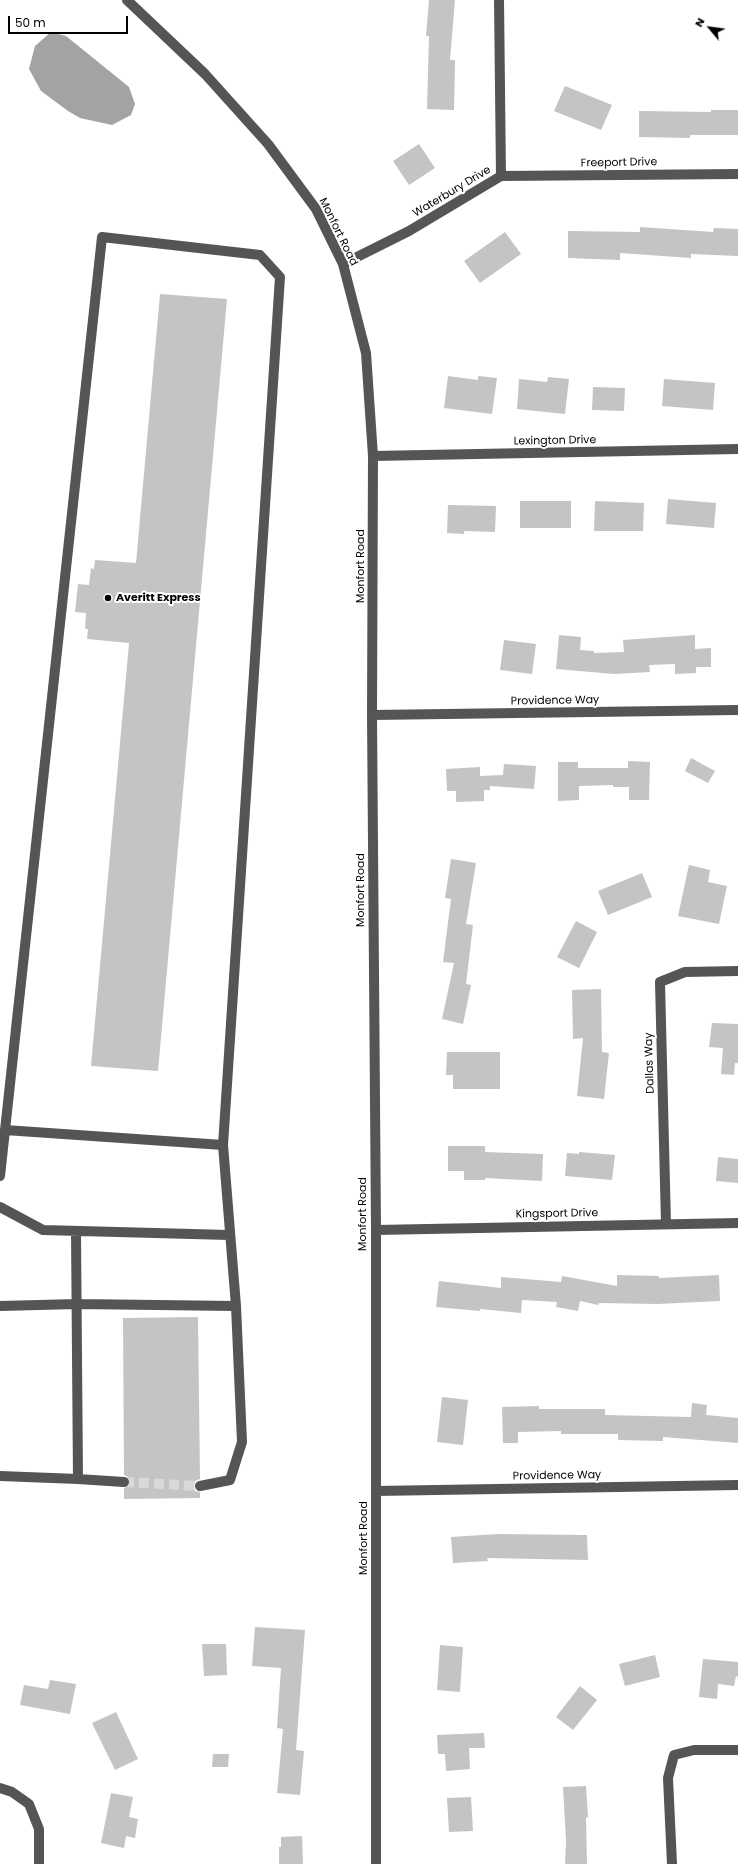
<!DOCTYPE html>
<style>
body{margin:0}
#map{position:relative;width:738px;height:1864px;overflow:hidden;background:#fff;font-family:Poppins,sans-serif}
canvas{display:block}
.north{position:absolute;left:690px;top:8px;width:40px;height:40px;-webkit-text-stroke:3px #fff;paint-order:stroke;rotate:299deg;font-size:11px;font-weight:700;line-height:16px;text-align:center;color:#000}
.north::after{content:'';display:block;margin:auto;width:14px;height:18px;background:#000;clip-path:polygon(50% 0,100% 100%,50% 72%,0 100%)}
.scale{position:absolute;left:8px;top:16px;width:120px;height:18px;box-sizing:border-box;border:2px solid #000;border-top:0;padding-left:5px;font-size:12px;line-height:14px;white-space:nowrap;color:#000;-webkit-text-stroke:3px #fff;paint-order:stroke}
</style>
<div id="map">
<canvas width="738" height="1864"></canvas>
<div class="north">N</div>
<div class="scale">50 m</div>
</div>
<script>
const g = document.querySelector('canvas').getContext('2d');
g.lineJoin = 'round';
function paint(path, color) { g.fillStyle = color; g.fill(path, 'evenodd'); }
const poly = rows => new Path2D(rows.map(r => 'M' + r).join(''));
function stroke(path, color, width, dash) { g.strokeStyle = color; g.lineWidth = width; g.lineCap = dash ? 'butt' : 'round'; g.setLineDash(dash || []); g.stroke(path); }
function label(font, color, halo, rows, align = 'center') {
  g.font = font + ' Poppins,sans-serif'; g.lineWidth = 4; g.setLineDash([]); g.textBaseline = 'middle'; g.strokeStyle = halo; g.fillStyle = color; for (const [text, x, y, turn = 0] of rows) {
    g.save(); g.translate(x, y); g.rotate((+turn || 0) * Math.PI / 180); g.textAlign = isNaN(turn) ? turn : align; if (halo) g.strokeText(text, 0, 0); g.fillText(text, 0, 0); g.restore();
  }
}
paint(poly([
 [51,32,66,36,129,87,135,104,131,115,112,125,80,118,68,111,41,91,29,69,35,46]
]), '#a3a3a3');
paint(poly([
 [429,0,455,0,450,60,455,60,454,110,427,109,429,36,426,36],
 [565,86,612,105,601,130,554,111],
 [711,110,738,110,738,135,690,135,690,138,639,137,639,111,711,112],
 [419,144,435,168,409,185,393,161],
 [640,227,713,232,714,228,738,229,738,256,691,254,691,258,620,253,620,260,568,258,568,231,640,232],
 [505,232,521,254,480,283,464,261],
 [160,294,227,299,158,1071,91,1066,129,643,87,639,88,629,85,629,86,613,75,612,78,584,89,585,91,568,94,569,95,560,136,563],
 [448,376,478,380,478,376,497,378,492,414,444,408],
 [548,377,569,379,565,414,517,409,519,379,547,382],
 [664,379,715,383,713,410,662,406],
 [593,387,625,388,624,411,592,410],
 [668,499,716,503,714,528,666,524],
 [520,501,571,501,571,528,520,528],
 [595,501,644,503,643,531,594,531],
 [448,505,496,506,495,532,464,531,464,534,447,533],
 [559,635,581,637,580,650,594,651,594,653,624,652,623,640,695,635,695,649,711,648,711,667,696,667,696,673,675,674,675,664,649,665,650,672,614,674,556,669],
 [504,640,536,644,532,674,500,670],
 [691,758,715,771,708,783,685,771],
 [628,761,650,762,649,800,629,800,629,787,613,787,613,785,579,786,579,800,558,801,558,762,578,762,578,768,628,768],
 [504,764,536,766,534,789,490,786,490,790,484,790,484,801,456,802,456,791,447,791,446,769,480,767,480,776,503,775],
 [451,859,476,863,466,924,473,925,466,984,471,985,463,1024,442,1019,454,963,443,962,451,899,445,898],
 [689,865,710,870,708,882,727,886,719,924,678,916],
 [642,873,652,897,608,915,598,891],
 [576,921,597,932,579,968,557,957],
 [601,989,602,1052,609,1053,604,1099,577,1096,583,1038,573,1039,572,990],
 [712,1023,738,1024,738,1063,735,1063,734,1075,721,1074,723,1048,709,1047],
 [447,1052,500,1052,500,1089,453,1089,453,1075,446,1075],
 [448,1146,485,1146,485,1152,543,1154,542,1181,485,1178,485,1180,464,1180,464,1171,448,1171],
 [579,1152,615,1155,612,1180,565,1176,567,1153,579,1154],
 [718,1157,738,1159,738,1183,716,1181],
 [617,1275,659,1276,659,1278,719,1275,720,1301,658,1304,599,1303,598,1305,580,1301,578,1311,556,1307,557,1302,522,1300,521,1313,480,1309,480,1311,436,1307,439,1281,501,1288,501,1277,561,1282,562,1276,617,1286],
 [198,1317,200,1479,195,1481,194,1487,195,1491,200,1492,200,1498,124,1499,124,1488,129,1486,130,1482,128,1477,124,1475,123,1318],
 [442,1397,468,1400,463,1445,437,1442],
 [692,1403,707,1405,706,1415,738,1418,738,1443,663,1437,663,1441,618,1440,618,1434,561,1434,561,1431,518,1432,518,1443,503,1443,502,1407,539,1406,539,1409,605,1409,605,1415,691,1417],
 [498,1534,587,1535,588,1560,487,1558,488,1561,453,1563,451,1537],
 [255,1627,305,1630,296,1750,304,1751,300,1795,277,1793,283,1729,277,1728,281,1668,252,1666],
 [202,1644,226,1644,227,1675,204,1676],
 [440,1645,463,1647,460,1692,437,1690],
 [655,1655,660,1677,625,1686,619,1664],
 [703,1659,738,1662,738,1677,736,1676,734,1686,718,1684,717,1699,699,1697],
 [50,1680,76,1684,70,1714,20,1705,24,1685,48,1689],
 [580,1686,597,1700,573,1730,556,1717],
 [116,1712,138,1759,115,1770,92,1723],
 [484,1733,485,1748,469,1748,470,1769,446,1771,445,1754,438,1754,437,1735],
 [213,1754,229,1754,228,1767,212,1767],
 [586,1786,588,1817,586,1818,587,1864,565,1864,566,1840,563,1787],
 [111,1793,133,1797,129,1817,138,1819,135,1838,126,1836,124,1848,101,1843],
 [471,1797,473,1831,449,1832,447,1798],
 [302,1836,303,1864,279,1864,279,1847,281,1847,281,1837]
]), '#c4c4c4');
stroke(poly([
 [124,1482,200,1486]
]), '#d9d9d9', 10, [10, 5]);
stroke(poly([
 [127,0,205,74,268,144,316,209,343,264,366,353,373,456,372,715,376,1230,376,1864],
 [501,176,738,174],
 [343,264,409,231,501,176,499,0],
 [373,456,738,449],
 [372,715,738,710],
 [5,1130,223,1145],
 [0,1176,102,237,260,255,280,277,223,1145,236,1306,242,1442,230,1480,200,1486],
 [0,1207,43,1230,229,1235],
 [666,1224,660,982,685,972,738,971],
 [376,1230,738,1223],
 [76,1232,78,1479],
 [0,1306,77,1304,236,1306],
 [0,1476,78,1479,124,1482],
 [376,1491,738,1485],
 [0,1788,12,1792,29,1804,39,1829,39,1864],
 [672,1864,668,1778,674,1755,694,1750,738,1750]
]), '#555', 10);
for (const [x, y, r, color] of [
 [108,598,4,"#000"]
]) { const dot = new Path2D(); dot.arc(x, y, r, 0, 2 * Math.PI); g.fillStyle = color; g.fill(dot); stroke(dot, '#fff', 1.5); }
label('11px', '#000', '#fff', [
 ["Freeport Drive",619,163,-1],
 ["Waterbury Drive",452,192,-31],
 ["Monfort Road",338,232,64],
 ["Lexington Drive",555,441,-1],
 ["Monfort Road",361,566,-90],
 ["Providence Way",555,701,-1],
 ["Monfort Road",361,890,-90],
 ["Dallas Way",650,1063,-92],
 ["Monfort Road",363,1214,-90],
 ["Kingsport Drive",557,1214,-1],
 ["Providence Way",557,1476,-1],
 ["Monfort Road",364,1538,-90]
]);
label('bold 11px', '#000', '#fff', [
 ["Averitt Express",116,598]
], 'left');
</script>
